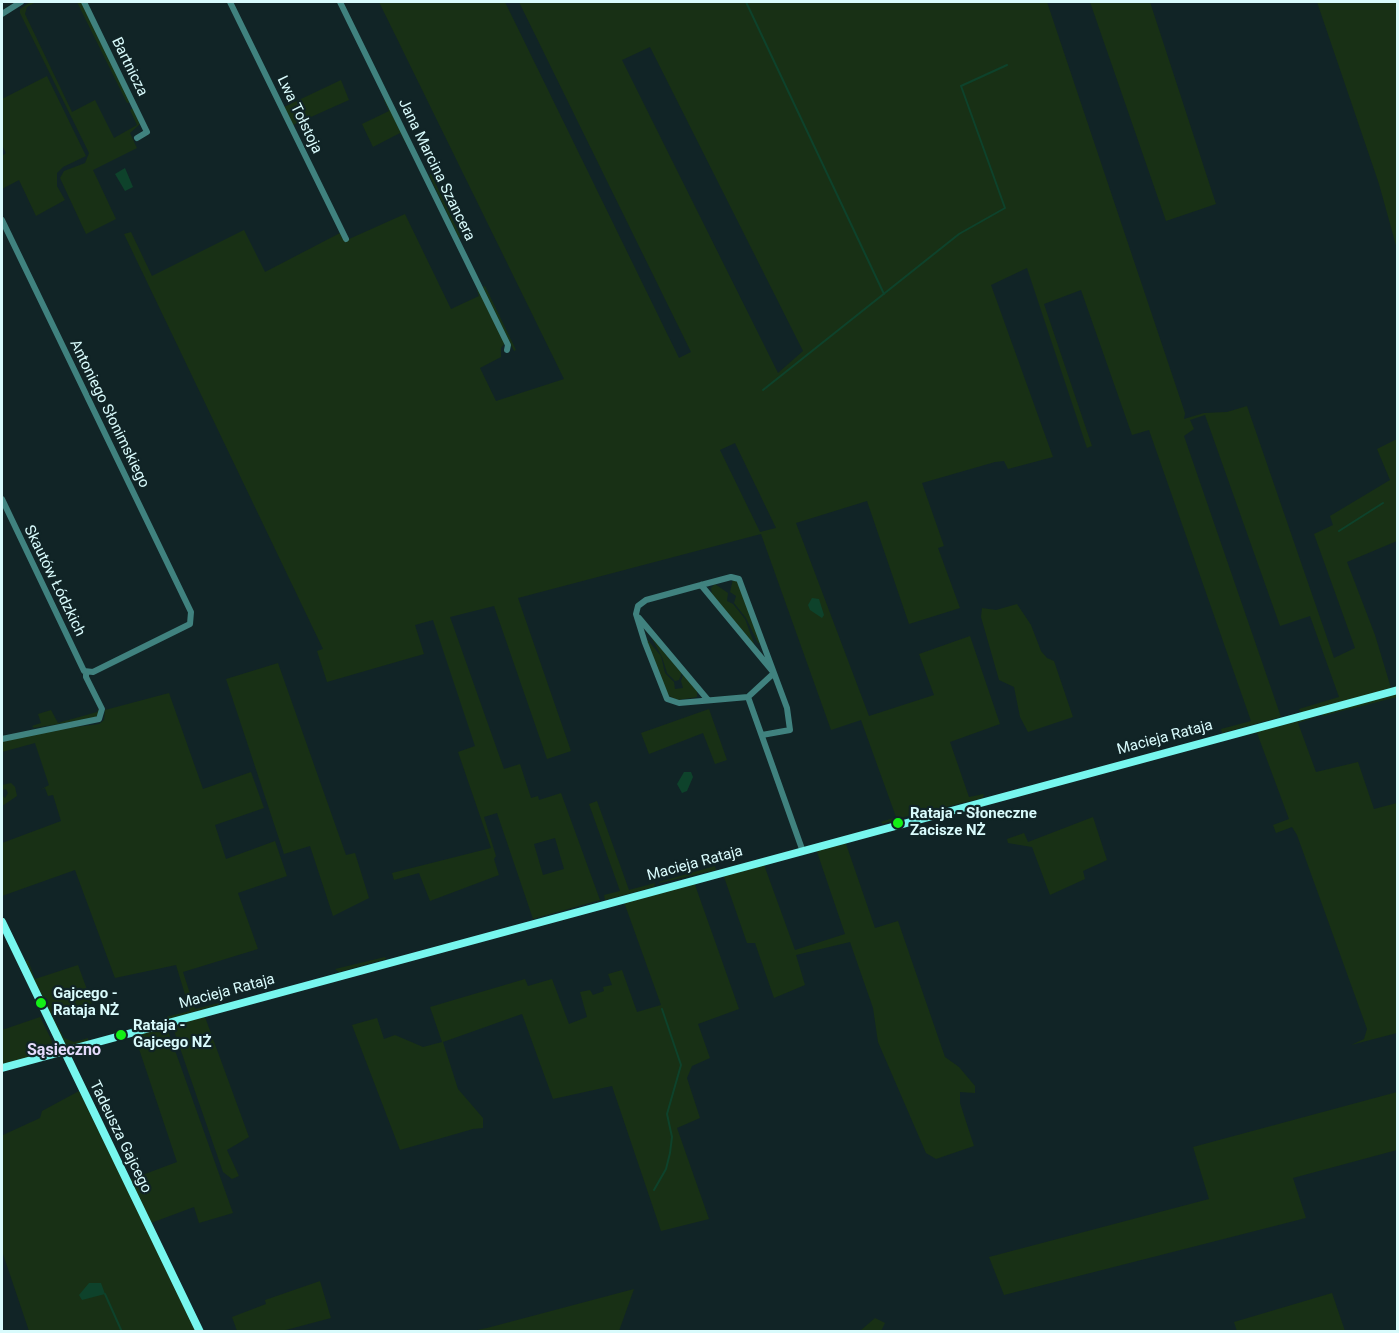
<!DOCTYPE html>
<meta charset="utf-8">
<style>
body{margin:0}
#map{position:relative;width:1399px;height:1333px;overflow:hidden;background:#112426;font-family:Roboto,sans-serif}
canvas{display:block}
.frame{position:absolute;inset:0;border:3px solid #d9fbfc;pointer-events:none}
</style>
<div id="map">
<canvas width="1399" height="1333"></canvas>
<div class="frame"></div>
</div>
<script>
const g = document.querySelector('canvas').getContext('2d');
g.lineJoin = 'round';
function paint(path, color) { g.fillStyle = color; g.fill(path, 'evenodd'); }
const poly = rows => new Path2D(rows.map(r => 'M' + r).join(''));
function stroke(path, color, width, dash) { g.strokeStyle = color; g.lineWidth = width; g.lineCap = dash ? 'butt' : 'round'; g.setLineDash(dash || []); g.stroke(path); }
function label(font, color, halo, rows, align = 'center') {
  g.font = font + ' Roboto,sans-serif'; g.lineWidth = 4.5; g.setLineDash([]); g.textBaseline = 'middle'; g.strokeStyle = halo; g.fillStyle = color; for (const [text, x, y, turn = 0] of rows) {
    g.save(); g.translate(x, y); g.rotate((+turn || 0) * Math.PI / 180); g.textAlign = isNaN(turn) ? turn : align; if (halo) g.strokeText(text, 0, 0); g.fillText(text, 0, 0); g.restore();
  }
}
paint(poly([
 [30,2,36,2,27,7,25,14,72,112,95,100,114,138,137,125,130,110,133,108,140,124,130,133,137,148,93,170,116,219,86,234,60,178,64,171,85,163,89,153,20,13,20,9],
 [77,2,81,2,88,14,130,102,127,103],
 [379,2,505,2,679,358,691,352,519,2,1047,2,1185,413,1184,419,1204,413,1227,412,1247,406,1334,658,1355,648,1314,534,1333,525,1330,516,1390,480,1377,449,1397,439,1397,541,1347,562,1375,635,1391,688,1302,713,1299,709,1339,697,1310,616,1280,626,1205,415,1190,420,1194,429,1184,436,1281,717,1222,733,1221,729,1251,721,1149,430,1132,435,1081,290,1044,304,1092,446,1087,448,1027,268,991,285,1053,457,1008,469,1004,461,995,462,922,483,944,546,938,548,960,608,909,624,867,501,796,523,869,716,934,695,919,654,970,636,1000,724,950,742,969,797,984,794,983,798,900,818,883,824,881,822,896,817,861,720,831,730,761,534,518,598,571,751,547,759,494,606,450,617,504,769,520,764,531,798,538,796,539,800,561,793,600,900,533,919,497,813,484,817,496,856,494,859,499,875,430,901,419,873,394,880,392,873,491,848,458,752,475,746,433,620,415,625,424,654,327,682,317,651,323,649,124,234,131,232,152,276,244,230,265,272,340,233,342,238,349,239,405,214,451,309,479,296,477,290,479,290,505,343,501,348,501,357,480,368,496,401,564,379],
 [650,47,803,351,778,373,622,60],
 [735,443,776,528,760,532,720,450],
 [555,838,564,869,543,875,534,844],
 [1090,2,1150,2,1216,204,1166,221],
 [1317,2,1397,2,1397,249,1379,184],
 [47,76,86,156,63,167,57,173,57,186,65,200,36,216,19,180,2,189,2,156,6,153,2,145,2,99],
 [341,80,349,100,293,125,284,107],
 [384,100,386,100,407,146,400,133,373,147,362,124,389,111],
 [431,174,461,237,459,238,429,175],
 [485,286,516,350,514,351,483,287],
 [733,579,737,581,761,642,758,643,746,618,734,603,736,596,730,592],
 [715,584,728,593,727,601,733,604,745,619,755,646,712,594,711,588],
 [1017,604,1031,625,1041,651,1047,658,1054,661,1073,717,1028,732,1020,717,1014,687,999,680,981,617,982,608,996,610],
 [651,637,682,673,679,680,675,681,667,673,662,657],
 [646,638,661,656,665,673,674,682,675,689,683,688,681,681,683,674,697,691,697,697,678,700,667,695],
 [278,663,346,855,355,853,369,898,333,916,310,846,284,854,226,679],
 [169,693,203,789,251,772,264,808,215,825,226,859,275,841,287,876,238,893,258,949,183,972,195,1009,219,1003,218,1005,168,1019,166,1017,190,1011,176,965,115,978,75,870,2,896,2,843,61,821,53,795,48,796,45,788,40,790,49,785,35,743,2,752,2,741,38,732,99,724,104,720,105,710],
 [1396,693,1397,697,1322,716,1324,713],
 [100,707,98,716,89,719,34,728,32,726,41,723,38,714,51,710,58,723,97,712],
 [709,709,727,760,715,764,703,733,649,754,641,733],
 [1318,716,1298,723,1316,772,1358,762,1374,809,1397,803,1397,1033,1351,1045,1364,1039,1367,1029,1297,835,1292,827,1276,833,1273,825,1289,819,1257,733,1243,735],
 [11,783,15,787,17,796,2,806,2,795,5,798,8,793,6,789,2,790,2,785],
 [597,801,629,890,655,883,654,887,605,900,604,895,620,891,589,804],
 [1093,817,1107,860,1083,871,1085,879,1050,895,1032,847,1008,843,1007,839,1024,833,1028,842],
 [845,841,875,928,898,921,945,1057,959,1067,975,1086,975,1093,960,1092,960,1103,974,1146,936,1159,926,1153,878,1042,873,1008,850,942,796,955,805,985,774,998,755,943,747,943,723,874,763,862,795,950,845,934,816,849],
 [715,866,716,870,660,883,659,882],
 [694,882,739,1009,698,1024,710,1058,692,1066,687,1078,700,1118,677,1128,709,1219,661,1231,612,1086,553,1099,522,1014,443,1042,458,1089,483,1118,483,1128,473,1129,400,1150,352,1025,377,1018,384,1039,395,1035,423,1047,442,1042,430,1007,525,979,528,986,552,979,569,1024,587,1017,580,992,590,990,593,995,604,991,603,987,612,985,608,974,622,970,637,1012,661,1005,624,902],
 [385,957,386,959,339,972,335,969],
 [28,960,35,979,78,965,92,1003,53,1017,64,1038,74,1042,88,1038,88,1042,70,1047,64,1045,25,961],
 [40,1017,52,1041,51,1051,2,1066,2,1030],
 [205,1017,249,1137,227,1150,239,1176,232,1179,223,1172,172,1025],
 [166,1025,233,1213,199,1223,194,1207,151,1223,129,1180,177,1162,134,1034],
 [79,1091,197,1331,29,1331,2,1251,2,1133,3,1135,40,1118,42,1111],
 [1397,1092,1397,1150,1293,1178,1306,1218,1004,1295,989,1257,1209,1199,1193,1147],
 [320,1281,331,1318,282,1331,237,1331,232,1317,266,1304,265,1300],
 [634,1289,619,1331,473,1331,487,1328],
 [1332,1293,1345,1331,1237,1331,1234,1322],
 [875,1318,885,1323,881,1331,860,1331]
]), '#183015');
paint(poly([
 [125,168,133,187,125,191,115,174],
 [812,598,819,599,824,615,822,618,810,610,808,605],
 [684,772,691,772,693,777,687,791,682,793,677,784],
 [89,1283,101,1283,105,1294,82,1300,79,1295]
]), '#0e422b');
stroke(poly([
 [746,2,884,294],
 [763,390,959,234,1005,208,961,86,1007,65],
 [1339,531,1383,503],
 [654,1190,666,1169,670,1153,672,1137,667,1114,681,1065,662,1009],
 [105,1294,122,1332]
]), '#0e422b', 2);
stroke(poly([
 [84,2,147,132,137,138],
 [230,2,346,239],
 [340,2,508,345,507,350],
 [2,14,21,2],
 [2,220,191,612,190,624,93,672,84,671,2,499],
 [701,585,774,673,787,708,790,730,762,735],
 [639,618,708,700],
 [748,697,774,673,739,579,731,577,701,585,646,600,638,606,636,614,645,643,667,699,679,703,748,697,802,849],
 [2,739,99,719,102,709,86,677,86,672]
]), '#40827f', 6);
stroke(poly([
 [2,922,200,1332],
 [2,1068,1398,690]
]), '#77f6ee', 8);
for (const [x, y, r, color] of [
 [898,823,6,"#13ef16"],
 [41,1003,6,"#13ef16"],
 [121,1035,6,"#13ef16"]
]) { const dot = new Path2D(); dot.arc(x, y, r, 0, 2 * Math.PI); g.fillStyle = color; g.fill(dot); stroke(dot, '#112426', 2); }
label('15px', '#d9fbfc', '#112426', [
 ["Bartnicza",129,67,64],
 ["Lwa Tołstoja",299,115,64],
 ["Jana Marcina Szancera",436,170,64],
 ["Antoniego Słonimskiego",109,414,64],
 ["Skautów Łódzkich",54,581,64],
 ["Macieja Rataja",1165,738,-15],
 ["Macieja Rataja",695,864,-15],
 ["Macieja Rataja",227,992,-15],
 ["Tadeusza Gajcego",120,1137,64]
]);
label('bold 15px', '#d9fbfc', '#112426', [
 ["Rataja - Słoneczne",910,814],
 ["Zacisze NŻ",910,831],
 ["Gajcego -",53,994],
 ["Rataja NŻ",53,1011],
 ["Rataja -",133,1026],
 ["Gajcego NŻ",133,1043]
], 'left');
label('bold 16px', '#e4dbfc', '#112426', [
 ["Sąsieczno",64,1051]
]);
</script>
